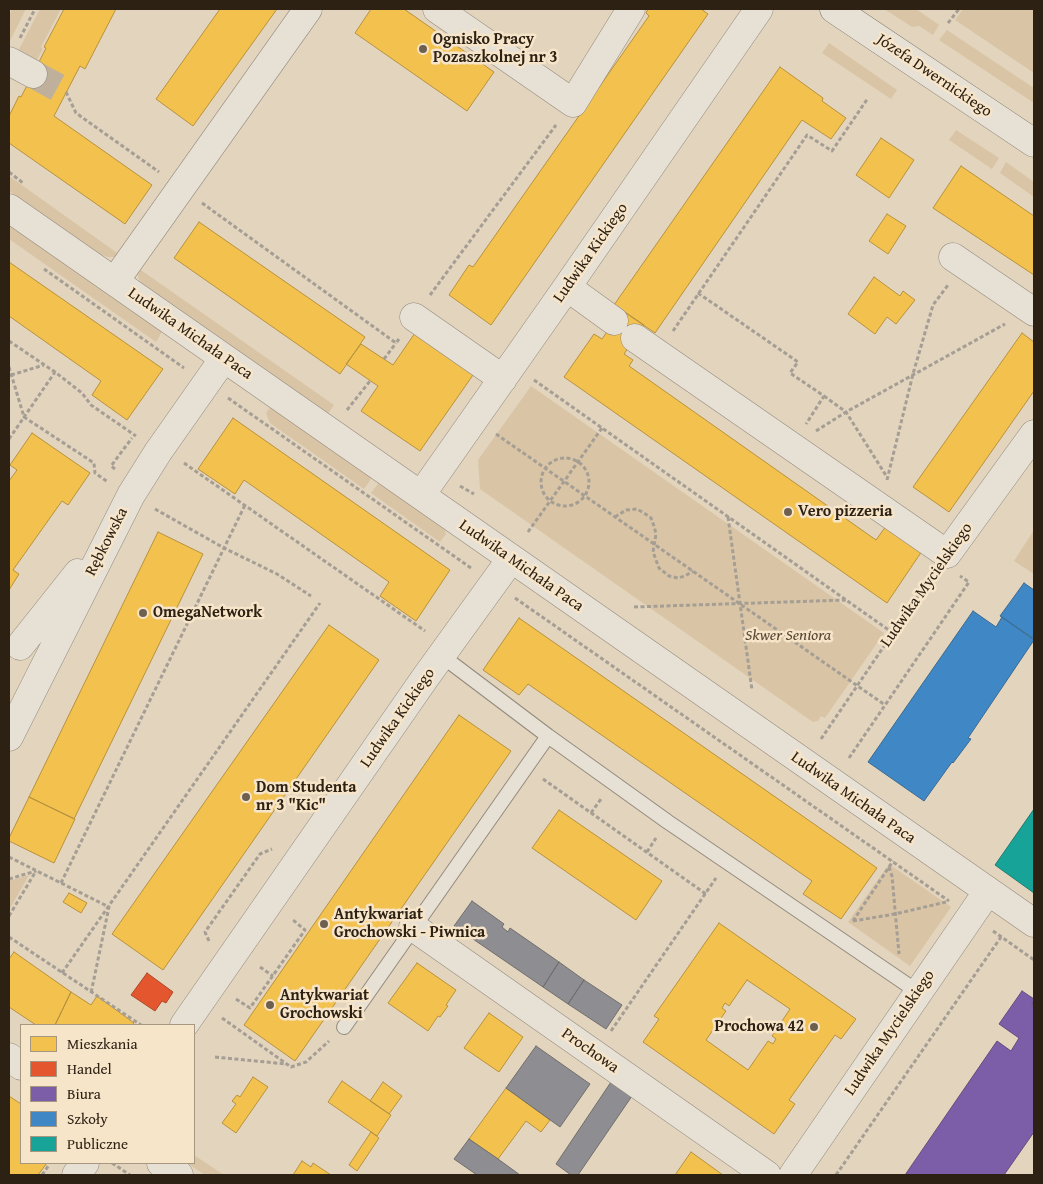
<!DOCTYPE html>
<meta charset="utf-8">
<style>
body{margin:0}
#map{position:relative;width:1043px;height:1184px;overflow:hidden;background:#e3d4bd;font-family:"Gentium Book Plus",serif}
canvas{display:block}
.frame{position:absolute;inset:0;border:10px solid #2d2114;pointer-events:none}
.legend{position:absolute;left:20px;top:1024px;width:175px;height:140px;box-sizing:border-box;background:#f7e5ca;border:1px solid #a69781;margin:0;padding:6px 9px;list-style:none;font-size:15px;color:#2d2114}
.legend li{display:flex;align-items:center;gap:10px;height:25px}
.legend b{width:25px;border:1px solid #a69781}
</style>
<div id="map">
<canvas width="1043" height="1184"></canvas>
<div class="frame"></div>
<ul class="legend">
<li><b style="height:14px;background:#f2c14e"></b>Mieszkania</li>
<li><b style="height:14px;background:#e4572e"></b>Handel</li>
<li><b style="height:14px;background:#7b5ea7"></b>Biura</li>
<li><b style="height:14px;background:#3f88c5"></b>Szkoły</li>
<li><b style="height:14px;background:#17a398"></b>Publiczne</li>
</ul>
</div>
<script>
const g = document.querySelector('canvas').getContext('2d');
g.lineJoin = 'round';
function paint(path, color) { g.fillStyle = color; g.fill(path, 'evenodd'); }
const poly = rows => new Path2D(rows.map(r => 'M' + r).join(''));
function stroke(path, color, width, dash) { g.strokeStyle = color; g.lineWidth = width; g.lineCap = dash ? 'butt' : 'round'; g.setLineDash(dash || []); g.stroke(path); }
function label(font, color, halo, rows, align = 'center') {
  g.font = font + ' "Gentium Book Plus",serif'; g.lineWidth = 5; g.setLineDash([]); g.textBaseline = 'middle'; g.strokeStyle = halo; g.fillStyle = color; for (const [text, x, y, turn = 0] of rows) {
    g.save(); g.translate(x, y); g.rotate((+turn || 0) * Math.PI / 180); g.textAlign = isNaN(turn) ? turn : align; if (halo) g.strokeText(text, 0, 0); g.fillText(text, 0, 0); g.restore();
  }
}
paint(poly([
 [12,9,26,9,9,43,9,16],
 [40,9,61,9,41,47,43,49,34,65,16,55],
 [884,9,916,9,939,25,933,35,919,26,912,27],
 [963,9,1034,9,1034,73,955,20],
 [947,30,1034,88,1034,103,939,40],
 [829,43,897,90,891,99,822,53],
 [956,130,999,158,992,169,949,140],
 [1006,162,1034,182,1034,197,1000,173],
 [9,176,120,255,116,257,108,257,96,253,9,191],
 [9,222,163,330,156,342,9,239],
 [138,268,334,405,327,415,140,282,137,273],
 [531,386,884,633,825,718,821,716,818,721,813,722,810,720,480,489,478,460],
 [272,405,373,476,364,489,270,423,266,413],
 [380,481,444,526,446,534,440,542,371,493],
 [1034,530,1034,574,1014,561],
 [889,864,951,907,910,966,848,922],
 [29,875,9,910,9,881],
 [194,1155,224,1175,205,1175,187,1163,194,1163]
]), '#d9c5a6');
const homes = poly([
 [64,9,116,9,85,69,80,66,54,116,152,185,125,224,9,143,9,116,19,96,21,97,33,74,46,48,44,47,64,9],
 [220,9,277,9,193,126,156,99,220,9],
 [371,9,404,9,494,72,467,111,355,33,371,9],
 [648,9,701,9,708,14,491,325,449,295,469,265,473,267,649,16,646,13,648,9],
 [780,67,823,98,822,101,846,118,831,139,802,120,655,333,614,305,780,67],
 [881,138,914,160,889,198,856,175,881,138],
 [961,166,1034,216,1034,275,933,208,961,166],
 [887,214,906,226,888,254,869,241,887,214],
 [199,222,365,337,340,374,174,258,199,222],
 [9,262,163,369,127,420,92,395,101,381,9,316,9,262],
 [874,277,900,296,903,291,915,300,896,324,887,317,875,334,848,314,874,277],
 [622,310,644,325,624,354,633,360,629,366,876,540,886,526,922,551,887,603,564,377,594,334,602,339,622,310],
 [415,333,473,375,420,451,361,411,378,386,346,364,361,344,393,365,415,333],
 [1022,333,1034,342,1034,391,949,512,913,487,1022,333],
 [233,418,450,570,416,621,380,596,389,582,244,480,235,494,198,469,233,418],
 [32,433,90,473,68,505,62,501,13,570,19,574,9,590,9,481,17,470,10,465,32,433],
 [158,532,203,554,74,819,29,797,158,532],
 [519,618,877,868,841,919,803,894,812,881,528,684,519,695,483,670,519,618],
 [329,625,379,660,163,970,112,934,329,625],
 [459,715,511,751,295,1061,244,1025,459,715],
 [29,797,75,819,54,863,9,841,9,838,29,797],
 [559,810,662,881,636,920,532,848,559,810],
 [69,893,87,903,81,913,63,902,69,893],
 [719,923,856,1019,841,1039,835,1035,789,1100,795,1104,774,1134,643,1042,659,1019,654,1016,719,923],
 [747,980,790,1009,772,1036,776,1039,773,1044,768,1041,748,1070,706,1040,726,1011,722,1008,725,1003,729,1006,747,980],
 [14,952,71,992,55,1025,36,1025,9,1007,9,959,14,952],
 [417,963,456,990,446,1005,448,1006,440,1017,438,1016,428,1031,388,1003,417,963],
 [71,992,91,1005,97,996,134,1023,132,1025,55,1025,71,992],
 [489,1013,523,1037,499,1072,464,1048,489,1013],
 [253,1077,268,1087,236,1133,222,1123,236,1104,232,1101,237,1095,240,1097,253,1077],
 [342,1081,391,1115,377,1136,328,1102,342,1081],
 [383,1082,402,1096,389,1114,370,1101,383,1082],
 [506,1088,550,1120,541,1132,526,1121,498,1159,469,1139,506,1088],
 [9,1096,21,1104,21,1163,47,1163,38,1175,9,1175,9,1096],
 [371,1132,379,1138,357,1171,349,1165,371,1132],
 [691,1152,723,1175,675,1175,691,1152],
 [302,1161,311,1167,313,1163,331,1175,293,1175,302,1161]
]);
paint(homes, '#f2c14e');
stroke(homes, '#b7913d', 1);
const shops = poly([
 [147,973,173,992,166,1003,162,1001,155,1011,131,995,147,973]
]);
paint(shops, '#e4572e');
stroke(shops, '#ad4726', 1);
const offices = poly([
 [1022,991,1034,999,1032,1006,1034,1007,1034,1132,1004,1175,905,1175,997,1041,1011,1051,1019,1038,999,1024,1022,991]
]);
paint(offices, '#7b5ea7');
stroke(offices, '#644c7b', 1);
const schools = poly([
 [1024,583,1034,590,1034,639,1000,616,1024,583],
 [973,611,996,627,1002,617,1034,640,968,738,971,739,953,763,952,762,924,801,868,762,973,611]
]);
paint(schools, '#3f88c5');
stroke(schools, '#3a6990', 1);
const public = poly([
 [1034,809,1034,893,995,865,1034,809]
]);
paint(public, '#17a398');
stroke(public, '#1e7c70', 1);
const industry = poly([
 [472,901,504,924,502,927,508,932,510,928,559,962,543,987,454,926,472,901],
 [559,962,584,980,568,1004,543,987,559,962],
 [584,980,622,1005,606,1029,568,1004,584,980],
 [536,1046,590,1084,560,1127,506,1088,536,1046],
 [611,1082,632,1096,578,1175,571,1175,556,1164,611,1082],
 [469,1139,498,1159,520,1175,477,1175,454,1159,469,1139]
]);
paint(industry, '#8d8d92');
stroke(industry, '#706d6c', 1);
stroke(poly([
 [33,74,66,92]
]), '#bfb09b', 28, [28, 14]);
const lane = poly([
 [442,656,548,736,668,822,918,992],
 [344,1027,548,736]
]);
const street = poly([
 [437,9,573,103,631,9],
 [9,61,33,74],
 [9,208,1034,923],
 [953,257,1034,312],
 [115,281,308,9],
 [567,287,614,321],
 [414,317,503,379],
 [635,338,947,554,1034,434],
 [421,495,567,287,759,9],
 [20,646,78,573],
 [9,737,131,495,158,452,224,358],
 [413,927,767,1175],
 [184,1025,425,678,511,559],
 [9,1057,21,1066],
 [161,1163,179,1175],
 [76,1175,85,1163],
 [793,1175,988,891]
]);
const secondary = poly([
 [834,9,1034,143]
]);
stroke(lane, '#938a7c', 16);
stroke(street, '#938a7c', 29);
stroke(secondary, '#7a7264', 29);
stroke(poly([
 [948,23,959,9],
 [20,38,35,9],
 [66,92,76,113,159,172],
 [9,172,23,183],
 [202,203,396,343,399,339],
 [44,269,184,368],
 [698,293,798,362,790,373,824,396,806,424],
 [430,295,556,125],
 [673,331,807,135,832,151,868,98],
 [9,341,55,372,82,393,91,405,136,436],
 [384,359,396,343],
 [9,367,24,417,94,463,95,473,108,482],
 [11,375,44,365],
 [534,380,893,633],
 [824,396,846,412,887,477],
 [228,398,471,568],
 [347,410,370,381],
 [816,431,846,412,1005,324],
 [496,434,885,705],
 [9,439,55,372],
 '541 482a24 24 0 1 1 48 0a24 24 0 1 1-48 0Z',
 [184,463,425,631],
 [115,469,111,466,132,438],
 [887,480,913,374,933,305,948,285],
 [460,486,474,494],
 [155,509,224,548,277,574,311,596],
 [615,517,626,510,637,509,644,513,651,518,654,526,656,534,653,552,659,568,669,576,678,578,685,576,693,571],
 [728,517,752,690],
 [528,532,602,428],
 [515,598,949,901],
 [634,607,846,600],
 [821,739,931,577],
 [849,758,969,582,960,576],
 [543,779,706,894],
 [591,813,601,799],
 [647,852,656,838],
 [9,857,109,907,91,993],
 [889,867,892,876,899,954],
 [9,879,36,871],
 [61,883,245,505],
 [9,916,36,871],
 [853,921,895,914,946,902],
 [853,921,893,861],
 [993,931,1034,960],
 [9,937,141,1025],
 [209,941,205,932,260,854,272,849],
 [260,967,273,976],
 [62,973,320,603],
 [236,999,250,1008,305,930,293,920],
 [222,1018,291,1067,306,1062,329,1041],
 [611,1031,716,878],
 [215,1057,286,1064],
 [112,1163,130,1175],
 [42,1175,49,1165],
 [836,1175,1001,937]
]), '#a59e94', 3, [4, 2.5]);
stroke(lane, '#e7e0d5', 14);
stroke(street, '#e7e0d5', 28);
stroke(secondary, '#e7e0d5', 28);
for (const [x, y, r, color] of [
 [423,49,5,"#6d604f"],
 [788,512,5,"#6d604f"],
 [143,613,5,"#6d604f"],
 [246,797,5,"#6d604f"],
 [324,924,5,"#6d604f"],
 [270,1005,5,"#6d604f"],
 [814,1027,5,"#6d604f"]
]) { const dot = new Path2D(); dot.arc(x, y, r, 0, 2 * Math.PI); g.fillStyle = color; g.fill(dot); stroke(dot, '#f7e5ca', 2); }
label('bold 16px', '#2d2114', '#f7e5ca', [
 ["Ognisko Pracy",433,40],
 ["Pozaszkolnej nr 3",433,58],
 ["Vero pizzeria",798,512],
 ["OmegaNetwork",153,613],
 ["Dom Studenta",256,788],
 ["nr 3 \"Kic\"",256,806],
 ["Antykwariat",334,915],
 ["Grochowski - Piwnica",334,933],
 ["Antykwariat",280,996],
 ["Grochowski",280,1014],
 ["Prochowa 42",804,1027,"right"]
], 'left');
label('16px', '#2d2114', '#f7e5ca', [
 ["Józefa Dwernickiego",934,76,34],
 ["Ludwika Kickiego",591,253,-55],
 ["Ludwika Michała Paca",190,334,35],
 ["Rębkowska",107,542,-63],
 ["Ludwika Michała Paca",521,566,35],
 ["Ludwika Mycielskiego",927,585,-55],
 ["Ludwika Kickiego",398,718,-55],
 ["Ludwika Michała Paca",853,798,35],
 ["Ludwika Mycielskiego",890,1033,-56],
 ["Prochowa",590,1051,35]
]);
label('italic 16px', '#564734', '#f7e5ca', [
 ["Skwer Seniora",788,636]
]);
</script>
